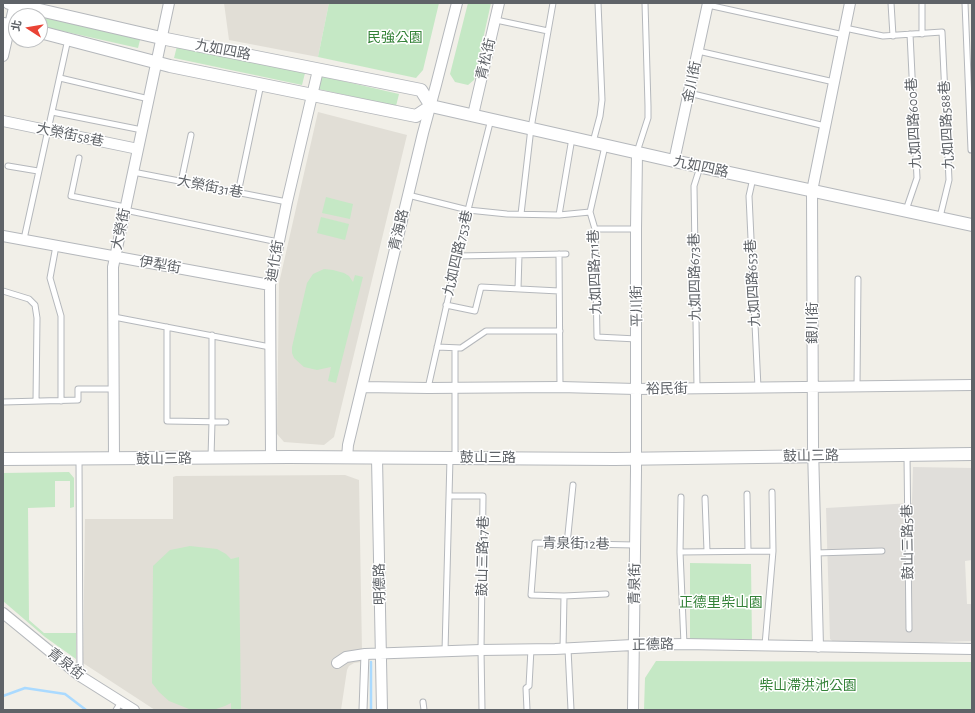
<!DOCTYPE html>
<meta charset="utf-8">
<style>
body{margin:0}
#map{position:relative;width:975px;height:713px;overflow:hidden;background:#f1efe8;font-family:"Alegreya Sans","Noto Sans TC",sans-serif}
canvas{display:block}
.frame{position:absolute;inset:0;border:4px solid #5f6368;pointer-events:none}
.north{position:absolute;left:8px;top:8px;width:40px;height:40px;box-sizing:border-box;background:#fff;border:1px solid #bfc1c3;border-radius:50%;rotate:282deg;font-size:11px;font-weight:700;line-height:16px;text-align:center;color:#5f6368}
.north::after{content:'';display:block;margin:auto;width:14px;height:18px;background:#ea4335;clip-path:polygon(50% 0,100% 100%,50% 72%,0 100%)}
</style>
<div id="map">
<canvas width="975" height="713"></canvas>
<div class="frame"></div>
<div class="north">北</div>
</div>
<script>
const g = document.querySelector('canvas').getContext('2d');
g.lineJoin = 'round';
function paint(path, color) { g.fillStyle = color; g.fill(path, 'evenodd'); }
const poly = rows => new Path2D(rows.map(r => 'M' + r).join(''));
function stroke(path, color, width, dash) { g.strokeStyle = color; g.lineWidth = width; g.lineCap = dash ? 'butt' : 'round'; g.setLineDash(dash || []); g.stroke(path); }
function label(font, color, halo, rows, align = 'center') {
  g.font = font + ' "Alegreya Sans","Noto Sans TC",sans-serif'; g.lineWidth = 3; g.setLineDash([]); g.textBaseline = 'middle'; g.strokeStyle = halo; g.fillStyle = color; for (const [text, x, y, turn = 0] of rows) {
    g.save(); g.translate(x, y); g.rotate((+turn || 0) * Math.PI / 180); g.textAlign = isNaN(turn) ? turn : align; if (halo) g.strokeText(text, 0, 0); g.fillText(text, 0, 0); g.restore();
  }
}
paint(poly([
 [913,467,972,468,972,560,965,561,967,604,972,604,972,641,837,645,830,639,826,508,912,503]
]), '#e0deda');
paint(poly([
 [224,3,329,3,318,57,229,40],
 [318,112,407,135,334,437,324,445,284,442,277,434,279,283],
 [345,475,359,480,362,651,361,662,354,663,349,666,347,670,341,710,155,710,83,663,85,519,173,519,173,477,176,476]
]), '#e1ded6');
paint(poly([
 [329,3,439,3,423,70,416,78,318,57],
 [468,3,491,3,474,80,468,85,455,82,450,74],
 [31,11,141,36,138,48,40,26,40,16,30,16],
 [177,46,305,73,302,85,174,58],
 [321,76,399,94,396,106,318,89],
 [326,197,353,204,350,219,322,213],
 [321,217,349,224,345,240,317,233],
 [324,269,333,270,344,273,349,276,353,282,355,275,363,277,336,383,328,381,331,367,317,370,304,367,294,358,292,353,292,347,307,283,313,274],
 [69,472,74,478,74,507,70,508,70,481,55,481,55,507,28,508,29,620,44,633,76,633,76,659,45,637,3,601,3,473],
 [190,546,217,549,226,554,231,559,239,557,241,710,231,710,231,703,225,706,213,710,189,709,169,701,159,692,152,683,153,566,170,550],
 [690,563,751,564,752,642,690,641],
 [656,661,972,662,972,710,644,710,645,678]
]), '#c5e8c5');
stroke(poly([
 [371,662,371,710],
 [3,696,25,688,65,694,86,710]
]), '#aadaff', 2.5);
const service = poly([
 [891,3,893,36],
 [922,3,922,34],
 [965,3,971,150,972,150],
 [708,5,844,35],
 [496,20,548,31],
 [845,28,883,36,942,32,949,180,940,217],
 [698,51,834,82],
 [60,78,149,99],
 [689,93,825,126],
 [52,112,142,130],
 [593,142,600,116,602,100,598,3],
 [605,146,590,212,595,229,597,337,637,339],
 [637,152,648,118,648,106,645,3],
 [79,158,71,196,125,207],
 [8,166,38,171],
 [133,172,287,202],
 [753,178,749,196,758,388],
 [181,182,191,135],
 [238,193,261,84],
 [408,195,468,210,507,214,559,215,590,212],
 [125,210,278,242],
 [906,210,917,178,910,34],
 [521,214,531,128,553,3],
 [559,215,572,138],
 [595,229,636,229],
 [24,239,68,39],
 [56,246,50,278,61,316,61,401],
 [559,254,560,387],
 [457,256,566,254],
 [518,289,519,255],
 [3,291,29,299,35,305,37,318,36,401],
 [446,305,475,311,481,287,559,291],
 [114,317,270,347],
 [167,327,167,421,226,422],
 [437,347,461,348,486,331,560,331],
 [455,348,455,457],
 [857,386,858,279],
 [428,388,468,210,491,119],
 [697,388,694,186,700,167],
 [3,402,78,400,78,389,114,389],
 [907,456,909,629],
 [211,457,212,422,212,335],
 [79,459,80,675],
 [747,494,748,551],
 [449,496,483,496,481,650,482,710],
 [681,497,680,552,684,644],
 [705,498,707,551],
 [567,544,573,485],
 [680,552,773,551],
 [816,553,882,551],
 [564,596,606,594],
 [765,645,773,551,772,492],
 [563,649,564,596,531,595,535,543,635,545],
 [568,649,571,710],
 [445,651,450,458],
 [423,702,424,710],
 [116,710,121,702],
 [527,710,526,688,529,686,531,649]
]);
const pedestrian = poly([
 [363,710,365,654]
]);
const minor = poly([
 [3,56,15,3],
 [473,115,499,3],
 [3,121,138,149],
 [674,161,708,3],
 [3,236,270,285],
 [362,387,428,388,560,387,636,389,972,385],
 [271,457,270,285,287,202,318,70],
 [347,458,348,445,423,133,436,85,457,3],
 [377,458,382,710],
 [114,459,113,267,169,3],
 [3,613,80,676,134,710],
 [818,647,813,447,812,191,850,3],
 [337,663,346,657,365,654,481,650,555,649,633,645,684,644,972,649],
 [633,710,636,471,636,229,637,153]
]);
const tertiary = poly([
 [9,3,161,38,421,90,431,106,674,161,972,225],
 [3,24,16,26],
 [40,32,170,66,411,115,416,116,431,106],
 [3,459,289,457,615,459,972,454]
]);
stroke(service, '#b5b8bc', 7);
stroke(pedestrian, '#b5b8bc', 9);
stroke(minor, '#b5b8bc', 12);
stroke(tertiary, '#b5b8bc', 14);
stroke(service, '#fff', 5);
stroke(pedestrian, '#fff', 7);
stroke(minor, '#fff', 10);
stroke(tertiary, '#fff', 12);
label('14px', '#348238', '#fff', [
 ["民強公園",395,38],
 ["正德里柴山園",721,603],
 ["柴山滯洪池公園",808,686]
]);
label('14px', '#5f6368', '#fff', [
 ["九如四路",223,50,11],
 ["青松街",486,59,-77],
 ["金川街",692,82,-78],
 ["九如四路600巷",914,123,-93],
 ["九如四路588巷",947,125,-93],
 ["大榮街58巷",70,135,12],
 ["九如四路",701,167,12],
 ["大榮街31巷",210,187,11],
 ["大榮街",121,229,-78],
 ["青海路",399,230,-77],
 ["九如四路753巷",458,253,-77],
 ["迪化街",275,261,-80],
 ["伊犁街",160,265,10],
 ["九如四路711巷",595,272,-92],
 ["九如四路673巷",695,277,-91],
 ["九如四路653巷",753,283,-93],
 ["平川街",637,306,-91],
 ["銀川街",813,323,-90],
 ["裕民街",667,389,-1],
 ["鼓山三路",811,456,-1],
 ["鼓山三路",488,458],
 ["鼓山三路",164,459,-1],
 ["鼓山三路5巷",908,542,-91],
 ["青泉街12巷",576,544,1],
 ["鼓山三路17巷",483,556,-89],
 ["明德路",380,584,-91],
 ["青泉街",635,584,-89],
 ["正德路",653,645,-1],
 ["青泉街",66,664,38]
]);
</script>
